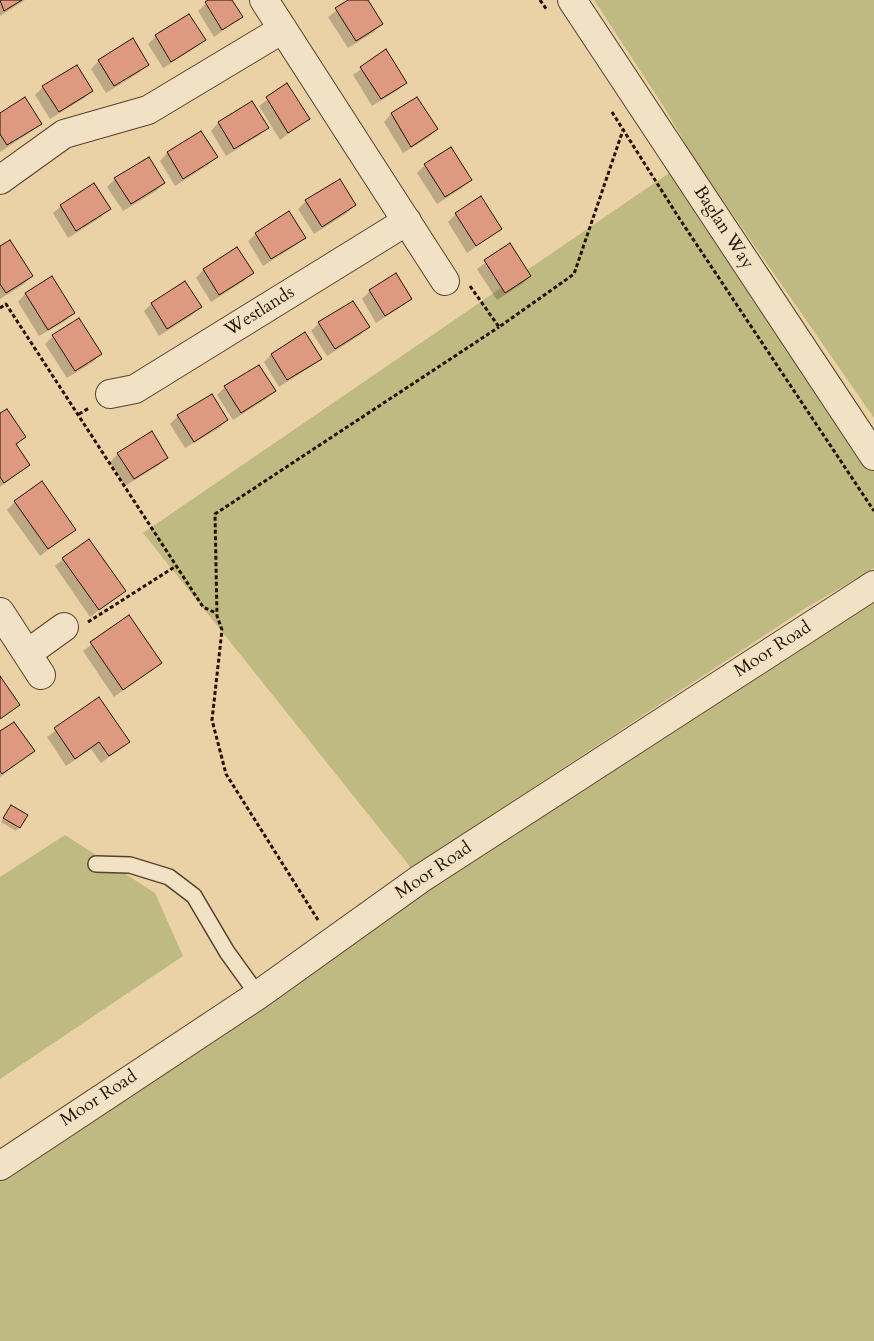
<!DOCTYPE html>
<style>
body{margin:0}
canvas{display:block;background:#ebd2a6}
</style>
<canvas width="874" height="1341"></canvas>
<script>
const g = document.querySelector('canvas').getContext('2d');
g.lineJoin = 'round';
function paint(path, color) { g.fillStyle = color; g.fill(path, 'evenodd'); }
const poly = rows => new Path2D(rows.map(r => 'M' + r).join(''));
function stroke(path, color, width, dash) { g.strokeStyle = color; g.lineWidth = width; g.lineCap = dash ? 'butt' : 'round'; g.setLineDash(dash || []); g.stroke(path); }
function label(font, color, halo, rows, align = 'center') {
  g.font = font + ' Cardo,serif'; g.lineWidth = 4; g.setLineDash([]); g.textBaseline = 'middle'; g.strokeStyle = halo; g.fillStyle = color; for (const [text, x, y, turn = 0] of rows) {
    g.save(); g.translate(x, y); g.rotate((+turn || 0) * Math.PI / 180); g.textAlign = isNaN(turn) ? turn : align; if (halo) g.strokeText(text, 0, 0); g.fillText(text, 0, 0); g.restore();
  }
}
paint(poly([
 [594,0,874,0,874,418,693,157,664,107],
 [672,171,874,472,874,568,806,608,411,868,143,533],
 [874,588,874,1341,0,1341,0,1166],
 [65,835,155,893,183,956,0,1079,0,877]
]), '#beba82');
paint(poly([
 [0,0,25,0,0,16],
 [210,0,231,0,241,17,214,37,198,11],
 [350,0,366,0,381,24,374,32,348,48,328,17],
 [189,15,204,40,196,47,163,68,148,44,156,36],
 [386,51,406,82,398,90,372,106,353,75],
 [99,61,148,64,140,72,106,93,91,69],
 [287,85,308,119,280,140,259,106],
 [43,87,92,91,84,98,50,119,35,95],
 [417,98,437,129,429,137,403,153,384,122,391,114],
 [252,103,267,127,259,135,226,156,211,131,218,123],
 [0,114,40,123,32,131,0,152],
 [201,132,216,157,208,165,175,186,160,161,167,153],
 [425,165,470,180,462,188,437,204,417,173],
 [115,179,164,183,156,191,123,211,107,187],
 [306,201,355,205,347,213,314,234,298,209],
 [61,206,109,209,101,217,68,238,53,213],
 [456,214,501,229,467,253,448,222],
 [256,234,304,237,296,245,263,266,248,241],
 [510,245,530,276,522,284,497,300,477,269],
 [0,248,32,276,24,284,0,299],
 [237,249,252,273,244,281,211,302,196,278,203,270],
 [395,275,410,299,402,306,376,323,362,299,370,291],
 [51,278,73,313,65,321,39,336,18,302,25,294],
 [151,304,200,307,192,315,159,336,144,311],
 [319,323,368,327,360,335,327,356,311,331],
 [53,336,100,354,93,362,67,378,45,344],
 [271,355,320,358,312,366,279,387,264,362],
 [225,387,274,391,266,399,233,420,217,395],
 [0,415,24,437,15,446,29,465,0,487],
 [178,416,227,420,219,428,185,448,170,424],
 [118,454,167,457,159,465,125,486,110,462],
 [15,502,74,530,40,556,7,510],
 [63,559,124,591,90,617,55,566],
 [128,617,160,663,114,697,83,651],
 [99,699,129,742,101,763,91,749,66,766,47,737],
 [0,733,33,751,0,777],
 [11,806,19,827,16,831,1,822]
]), '#0003');
const building = poly([
 [0,0,22,0,4,11,0,0],
 [208,0,232,0,243,17,222,30,205,2,208,0],
 [348,0,368,0,383,24,356,41,335,8,348,0],
 [189,14,206,40,171,62,155,35,189,14],
 [133,38,149,65,114,86,98,60,133,38],
 [386,49,407,83,381,99,360,67,386,49],
 [77,65,93,91,59,112,42,86,77,65],
 [287,83,310,119,288,133,266,97,287,83],
 [25,97,42,124,7,145,0,134,0,113,25,97],
 [417,97,438,129,411,147,391,113,417,97],
 [252,101,269,128,234,149,218,122,252,101],
 [201,131,218,157,183,179,167,152,201,131],
 [451,147,472,180,445,197,424,164,451,147],
 [149,157,165,183,131,204,114,178,149,157],
 [340,179,356,205,322,227,305,200,340,179],
 [94,183,111,209,76,231,60,205,94,183],
 [481,196,502,229,476,246,455,213,481,196],
 [289,211,306,238,271,259,255,233,289,211],
 [10,240,33,276,6,293,0,284,0,246,10,240],
 [510,243,531,276,505,293,484,260,510,243],
 [237,247,254,273,219,295,203,269,237,247],
 [396,273,412,299,385,316,369,290,396,273],
 [52,276,75,313,48,330,25,293,52,276],
 [185,281,202,307,167,329,151,303,185,281],
 [353,301,370,327,335,349,318,322,353,301],
 [79,318,102,354,75,371,52,335,79,318],
 [305,332,322,359,287,380,271,354,305,332],
 [259,365,276,391,241,413,224,386,259,365],
 [212,394,228,420,194,442,177,415,212,394],
 [7,409,26,437,16,444,30,465,4,483,0,477,0,413,7,409],
 [152,431,168,458,134,479,117,453,152,431],
 [42,481,76,530,48,549,14,501,42,481],
 [89,539,126,591,99,610,62,558,89,539],
 [129,615,162,663,123,690,90,642,129,615],
 [0,676,20,705,0,719,0,676],
 [99,697,130,742,109,756,99,742,75,759,54,728,99,697],
 [14,722,35,751,2,774,0,771,0,731,14,722],
 [11,805,28,815,20,828,3,818,11,805]
]);
paint(building, '#dd9a81');
stroke(building, '#271000', 1);
const service = poly([
 [96,864,130,865,169,877,194,896,227,952,258,995]
]);
const minor = poly([
 [264,0,445,281],
 [0,180,64,134,148,110,283,29],
 [110,394,135,389,407,221],
 [0,612,41,675],
 [28,653,64,627],
 [0,1166,258,995,420,879,874,585]
]);
const tertiary = poly([
 [572,0,874,456]
]);
stroke(service, '#58402a', 18);
stroke(minor, '#58402a', 30);
stroke(tertiary, '#58402a', 30);
stroke(poly([
 [540,0,547,10],
 [612,112,679,218,874,511],
 [470,286,499,327,574,274,623,130],
 [0,308,6,304,203,607,216,613],
 [79,414,89,408],
 [88,622,176,566],
 [318,920,226,774,212,720,222,630,217,616,215,514,499,327]
]), '#271000', 3, [4, 2.5]);
stroke(service, '#f2e2c5', 15);
stroke(minor, '#f2e2c5', 28);
stroke(tertiary, '#f2e2c5', 28);
label('18px', '#271000', '#f2e2c5', [
 ["Baglan Way",723,228,57],
 ["Westlands",260,312,-32],
 ["Moor Road",773,650,-33],
 ["Moor Road",434,871,-34],
 ["Moor Road",99,1099,-33]
]);
</script>
